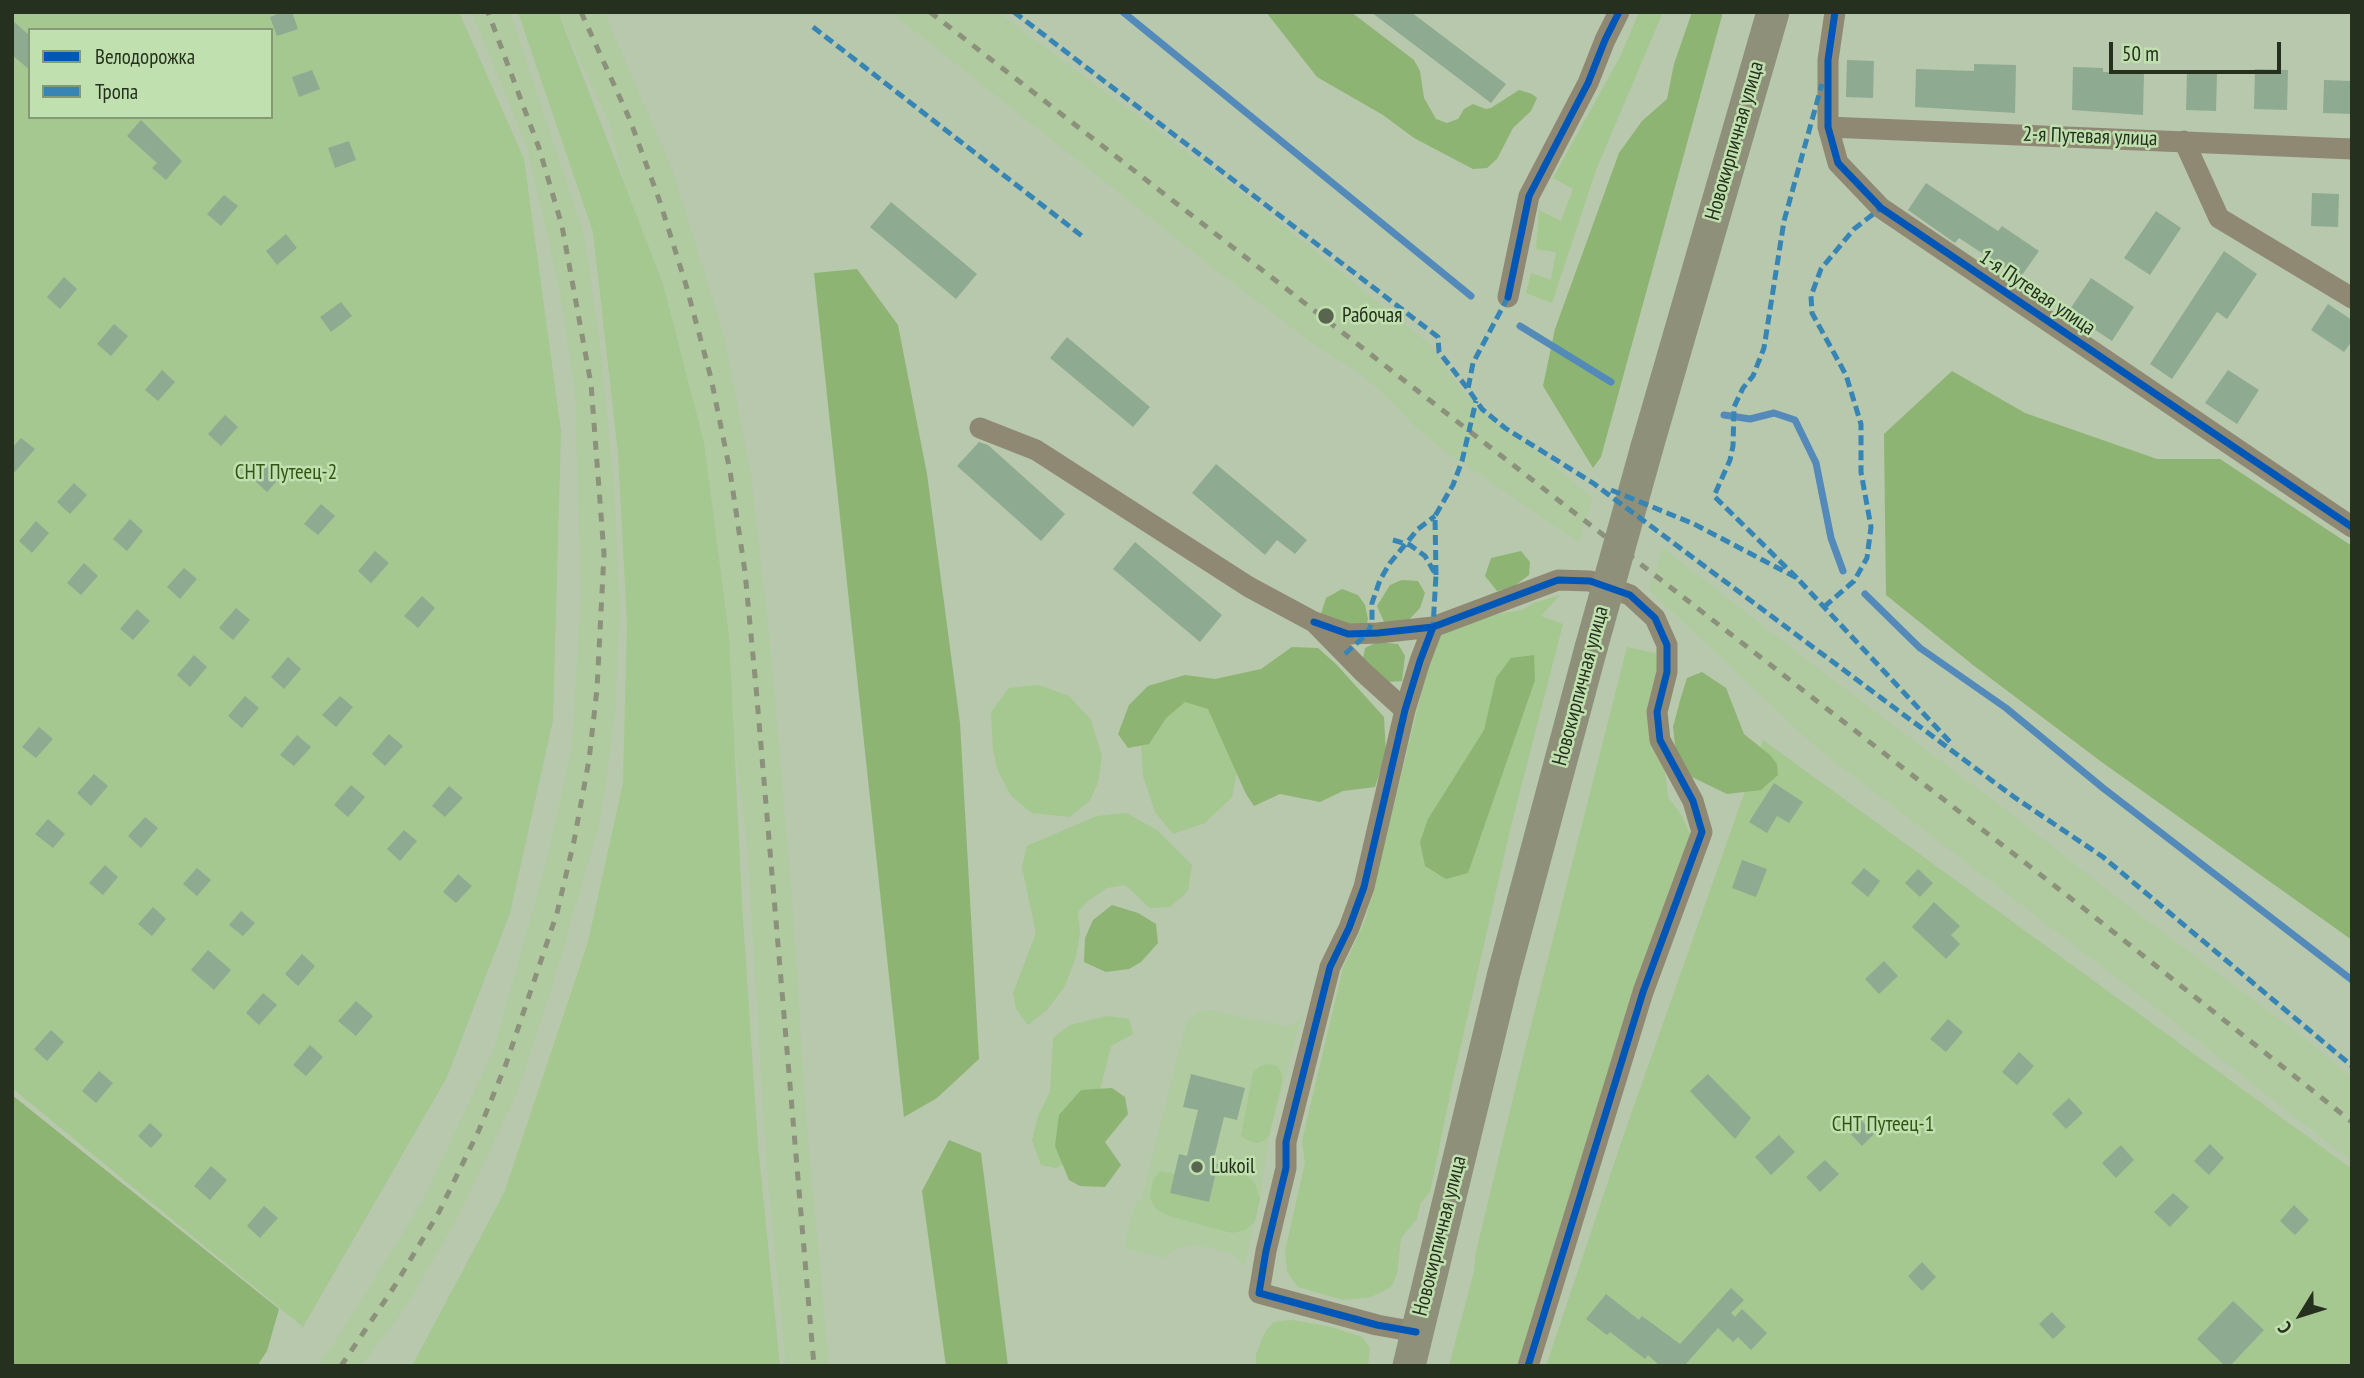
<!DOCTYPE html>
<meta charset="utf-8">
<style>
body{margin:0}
#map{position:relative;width:2364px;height:1378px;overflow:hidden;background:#b7c8ad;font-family:"PT Sans Narrow",sans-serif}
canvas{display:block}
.frame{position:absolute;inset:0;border:14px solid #25311e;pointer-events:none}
.legend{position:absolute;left:28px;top:28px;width:245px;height:91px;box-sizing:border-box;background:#c1e0af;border:2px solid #839a75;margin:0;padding:9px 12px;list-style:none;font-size:21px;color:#25311e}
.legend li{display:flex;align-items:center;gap:14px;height:35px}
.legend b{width:35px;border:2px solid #839a75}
.north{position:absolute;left:2266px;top:1280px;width:70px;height:70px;-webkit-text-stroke:5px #c1e0af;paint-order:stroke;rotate:232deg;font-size:19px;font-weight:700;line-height:28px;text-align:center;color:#25311e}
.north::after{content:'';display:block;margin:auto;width:24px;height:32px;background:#25311e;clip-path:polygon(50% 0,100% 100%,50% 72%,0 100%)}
.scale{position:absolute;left:2109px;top:42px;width:172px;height:32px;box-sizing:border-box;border:4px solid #25311e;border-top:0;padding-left:9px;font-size:21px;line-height:24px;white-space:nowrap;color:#25311e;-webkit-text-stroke:5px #c1e0af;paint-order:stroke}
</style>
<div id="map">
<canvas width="2364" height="1378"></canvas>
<div class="frame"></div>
<ul class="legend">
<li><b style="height:9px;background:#0057b8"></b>Велодорожка</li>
<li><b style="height:9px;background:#3785b4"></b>Тропа</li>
</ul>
<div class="north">С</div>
<div class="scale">50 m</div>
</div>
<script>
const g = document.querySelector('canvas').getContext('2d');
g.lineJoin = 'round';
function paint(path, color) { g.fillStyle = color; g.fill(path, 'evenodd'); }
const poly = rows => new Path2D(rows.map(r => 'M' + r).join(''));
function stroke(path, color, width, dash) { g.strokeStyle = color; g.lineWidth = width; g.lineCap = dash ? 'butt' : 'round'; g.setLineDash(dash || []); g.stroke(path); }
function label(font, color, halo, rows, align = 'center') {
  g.font = font + ' "PT Sans Narrow",sans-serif'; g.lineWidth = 5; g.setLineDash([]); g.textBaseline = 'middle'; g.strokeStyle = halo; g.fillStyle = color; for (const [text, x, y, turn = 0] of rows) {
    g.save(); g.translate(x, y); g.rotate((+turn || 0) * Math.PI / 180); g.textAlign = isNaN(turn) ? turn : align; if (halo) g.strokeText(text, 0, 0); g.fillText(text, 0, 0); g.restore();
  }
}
paint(poly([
 [472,12,510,12,584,234,600,345,614,488,620,611,615,713,601,817,556,974,518,1091,459,1215,404,1310,361,1366,317,1366,330,1350,422,1202,494,1049,547,860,572,748,581,593,575,388,558,281,527,147],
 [558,12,604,12,672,169,724,336,751,475,771,653,793,912,806,1117,829,1366,786,1366,767,1167,747,842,701,481,609,122],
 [891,12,997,12,1255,203,1428,343,1462,391,1493,422,1539,453,1592,498,1579,542,1445,451,1414,426,1390,400,1361,374,1315,345,1220,273],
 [1663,548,1816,667,2014,816,2120,900,2307,1040,2352,1078,2352,1162,2173,1021,1817,748,1649,590],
 [1209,1010,1287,1027,1294,1024,1302,1016,1269,1136,1260,1199,1244,1266,1233,1254,1198,1245,1183,1246,1168,1254,1166,1258,1124,1248,1135,1204,1142,1199,1187,1021,1200,1012]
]), '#b0cba0');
paint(poly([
 [12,12,459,12,524,159,561,431,553,720,510,913,447,1077,303,1327,12,1088],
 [30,30,271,30,271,117,30,117],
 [518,12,558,12,663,284,704,443,729,636,742,903,758,1146,780,1366,412,1366,504,1193,588,942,623,783,627,624,618,453,593,232],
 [1639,12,1663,12,1596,170,1552,303,1526,293,1531,273,1551,280,1556,252,1536,249,1539,210,1561,221,1573,189,1553,178,1621,55],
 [1560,595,1541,616,1563,624,1510,830,1453,1080,1430,1192,1420,1204,1417,1219,1401,1238,1397,1274,1391,1287,1371,1297,1343,1300,1298,1287,1287,1272,1285,1251,1305,1163,1302,1141,1343,968,1366,918,1432,650,1443,633,1462,624,1504,613,1522,610,1534,603],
 [1627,647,1664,655,1664,764,1668,797,1682,816,1691,836,1524,1366,1449,1366,1474,1271,1476,1252,1521,1065],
 [1039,685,1069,696,1091,720,1102,756,1098,783,1089,802,1069,817,1032,813,1011,796,997,769,993,749,991,712,1009,688],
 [1167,699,1213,704,1238,767,1232,797,1205,823,1173,834,1155,812,1143,776,1141,743],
 [1763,740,2352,1169,2352,1366,1546,1366,1623,1137],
 [1127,813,1158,831,1192,865,1188,891,1170,907,1150,908,1125,885,1107,888,1089,900,1078,912,1080,933,1076,957,1065,986,1047,1010,1028,1025,1016,1009,1013,993,1036,933,1022,867,1027,846,1097,816],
 [1107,1016,1129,1019,1133,1034,1111,1046,1100,1090,1070,1161,1056,1168,1041,1165,1032,1140,1038,1116,1050,1092,1053,1038,1070,1025],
 [1269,1064,1277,1066,1282,1074,1282,1083,1269,1136,1265,1140,1257,1143,1247,1140,1241,1136,1253,1073,1260,1066],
 [1218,1165,1245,1173,1255,1184,1260,1199,1255,1221,1245,1230,1232,1233,1169,1216,1157,1210,1150,1198,1153,1180,1160,1171,1175,1174,1170,1193,1209,1202],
 [1292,1320,1332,1327,1362,1337,1370,1348,1368,1366,1256,1366,1256,1354,1265,1332,1273,1322]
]), '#a5c790');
paint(poly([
 [1266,12,1351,12,1414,60,1420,71,1424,98,1436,119,1447,123,1458,119,1464,109,1473,104,1486,109,1491,108,1519,90,1532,94,1537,98,1531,111,1513,128,1497,159,1487,168,1473,169,1414,138,1383,115,1317,77],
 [1692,12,1723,12,1601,457,1593,468,1543,386,1555,329,1619,153,1642,121,1667,99,1674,64],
 [857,269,898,325,927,474,960,723,979,1059,937,1098,904,1117,814,273],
 [1952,371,2025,413,2157,459,2220,459,2352,546,2352,940,2103,763,1973,665,1886,595,1884,434],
 [1521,551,1530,562,1529,575,1513,587,1497,591,1485,576,1491,558],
 [1402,580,1418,581,1425,593,1420,608,1407,622,1385,624,1377,606,1390,585],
 [1342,589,1358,595,1365,605,1368,619,1366,627,1353,641,1321,614,1326,598],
 [1377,642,1398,644,1405,656,1402,681,1388,682,1363,659,1365,648],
 [1292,647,1318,648,1336,664,1384,717,1386,754,1375,787,1343,791,1320,802,1280,794,1254,806,1246,794,1208,709,1185,702,1166,718,1149,744,1128,748,1118,734,1129,705,1148,686,1185,675,1215,679,1261,669],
 [1534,655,1535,680,1468,873,1446,879,1425,866,1420,842,1428,819,1484,730,1496,678,1511,658],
 [1702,672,1726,688,1744,734,1770,755,1777,764,1778,775,1761,790,1727,794,1692,777,1676,754,1673,727,1681,697,1687,678],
 [1112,905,1138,913,1156,924,1158,943,1141,962,1129,969,1106,972,1084,962,1085,938,1093,920],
 [1112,1088,1125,1097,1128,1114,1105,1142,1121,1165,1105,1187,1080,1186,1069,1180,1055,1146,1059,1115,1081,1090],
 [12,1095,279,1309,267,1351,257,1366,12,1366],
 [949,1140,981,1153,1008,1366,946,1366,922,1191]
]), '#8db472');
stroke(poly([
 [1123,12,1471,296],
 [1520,326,1611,382],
 [1724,415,1750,419,1774,413,1795,420,1816,463,1831,538,1843,571],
 [1865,594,1920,648,2006,708,2103,788,2352,980]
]), '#548ab9', 7);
paint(poly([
 [283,12,292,12,298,29,277,36,270,17],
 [1371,12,1411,12,1506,84,1491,103],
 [12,20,30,36,30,70,12,55],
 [1847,60,1874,61,1873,98,1846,97],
 [1974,64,2016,65,2015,113,1915,107,1916,69,1974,71],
 [2073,67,2103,68,2103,72,2144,73,2143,115,2072,110],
 [2255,69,2288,70,2287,110,2254,109],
 [312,70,320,89,299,97,292,77],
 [2187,73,2217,74,2216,111,2186,110],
 [2324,80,2352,81,2352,114,2323,113],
 [141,120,182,161,166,180,152,168,157,163,127,136],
 [349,141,356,160,335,168,328,148],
 [1926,183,1998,231,2002,226,2039,251,2020,278,1959,238,1955,243,1908,210],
 [2312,193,2339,194,2338,227,2311,226],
 [224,195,238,206,221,226,207,214],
 [891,202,977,274,956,299,870,227],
 [2156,211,2181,228,2150,275,2124,258],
 [286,234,297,248,277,265,266,251],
 [2224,251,2257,274,2227,319,2217,312,2172,379,2150,364],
 [64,277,77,289,60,309,47,297],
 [2091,278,2134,307,2112,341,2068,312],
 [341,302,352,316,331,332,320,317],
 [2328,304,2352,320,2352,341,2344,352,2311,330],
 [114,324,128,336,111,356,97,344],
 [1067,337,1150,407,1133,427,1050,358],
 [162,370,175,382,158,401,145,390],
 [2228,370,2259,390,2237,424,2205,403],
 [225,415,238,427,221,446,208,434],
 [21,438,35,449,12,475,12,448],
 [979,442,988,445,1065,514,1041,541,957,466],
 [271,461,284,473,267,492,254,480],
 [1216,464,1307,540,1295,554,1277,540,1265,555,1192,493],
 [74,483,87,495,70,514,57,502],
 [321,504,335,516,318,535,304,524],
 [130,519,143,531,127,551,113,539],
 [36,521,49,533,32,553,19,541],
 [1135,542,1222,615,1200,642,1113,569],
 [375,551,389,563,371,583,358,571],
 [84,563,98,576,81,595,67,583],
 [184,568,197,579,180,599,167,587],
 [422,596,435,608,418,628,404,616],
 [236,608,250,620,233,640,219,628],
 [137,609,150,621,133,640,120,629],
 [194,655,207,667,190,687,177,675],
 [288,657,301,669,284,689,271,677],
 [245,696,259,708,242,728,228,716],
 [340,696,353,707,336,727,322,715],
 [39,727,53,739,36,758,22,747],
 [389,734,403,746,385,766,372,754],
 [297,735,311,747,294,766,280,755],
 [94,774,108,786,91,806,77,793],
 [1774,783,1803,802,1789,823,1777,816,1767,833,1749,822],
 [351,785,365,797,348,817,334,805],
 [449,786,463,798,445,817,432,806],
 [145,817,158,828,141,848,128,836],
 [48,819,65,834,53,848,35,834],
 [404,830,417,841,400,861,387,849],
 [1742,860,1767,869,1756,897,1732,888],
 [105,865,118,877,103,895,89,883],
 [197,868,211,880,197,896,183,884],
 [1864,868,1880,881,1868,897,1851,883],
 [1918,869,1933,883,1920,897,1905,883],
 [458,874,472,886,456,903,443,892],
 [1934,902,1960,926,1951,935,1960,944,1946,959,1912,927],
 [153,907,166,919,152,936,138,924],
 [241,911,255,923,243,936,229,925],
 [208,950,231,970,214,990,191,970],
 [302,954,315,966,298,986,285,974],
 [1884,961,1898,976,1879,994,1865,979],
 [263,993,277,1005,259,1025,246,1013],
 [356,1001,373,1016,356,1036,338,1021],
 [1948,1019,1963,1032,1946,1052,1930,1039],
 [51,1030,64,1042,47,1061,34,1049],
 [310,1045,323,1057,306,1076,293,1065],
 [2019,1052,2034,1066,2017,1085,2002,1072],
 [99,1071,113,1083,96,1103,82,1091],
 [1191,1074,1245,1088,1237,1120,1224,1117,1213,1162,1218,1164,1209,1202,1170,1193,1179,1154,1187,1156,1198,1110,1183,1107],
 [1708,1074,1751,1118,1735,1139,1690,1091],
 [2069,1098,2083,1113,2066,1129,2052,1114],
 [1858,1117,1874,1134,1862,1146,1846,1129],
 [150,1123,163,1135,151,1148,138,1136],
 [1779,1135,1795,1152,1771,1175,1755,1157],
 [2210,1144,2224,1158,2209,1175,2194,1161],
 [2121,1145,2134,1160,2116,1178,2102,1163],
 [1825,1160,1839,1174,1820,1192,1806,1177],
 [211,1166,227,1180,210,1200,194,1186],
 [2173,1193,2189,1207,2170,1227,2154,1212],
 [2294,1205,2309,1220,2295,1235,2280,1221],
 [264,1206,278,1218,260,1238,247,1226],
 [1922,1262,1936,1277,1922,1291,1908,1276],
 [1731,1288,1744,1300,1731,1313,1735,1317,1742,1309,1767,1333,1751,1350,1738,1337,1733,1342,1718,1328,1684,1366,1660,1366,1648,1355,1645,1359,1610,1332,1607,1335,1586,1319,1606,1294,1639,1320,1642,1316,1680,1344],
 [2233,1301,2264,1330,2230,1366,2225,1366,2197,1339],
 [2052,1312,2066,1327,2053,1339,2039,1324]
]), '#8eab92');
stroke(poly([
 [1835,12,1828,60,1828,127,1838,163,1881,208,2352,527],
 [1828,127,2352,149],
 [2184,141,2219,218,2352,298],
 [1508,297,1529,196,1588,83,1605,40,1619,12],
 [980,428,1036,450,1249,587,1314,622,1363,672,1405,710],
 [1314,622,1348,634,1378,633,1433,627,1558,580,1590,581,1630,595,1655,618,1667,645,1667,672,1657,712,1660,740,1693,801,1702,832,1643,992,1528,1366],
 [1416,1332,1377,1325,1259,1293,1266,1251,1286,1168,1286,1142,1330,967,1349,928,1364,887,1405,710,1420,661,1433,627]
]), '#8f8973', 21);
stroke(poly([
 [1647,447,1773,12],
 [1409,1366,1504,973,1591,648]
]), '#8e907a', 33);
stroke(poly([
 [581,12,630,120,660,202,686,285,711,378,730,471,745,572,756,687,814,1366],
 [930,12,2082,907,2352,1122],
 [341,1366,394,1287,439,1212,479,1130,506,1064,557,913,574,841,589,760,597,689,604,554,591,384,562,226,539,148,488,12]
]), '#8c917b', 5, [9, 9]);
stroke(poly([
 [1591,648,1647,447]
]), '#8e907a', 33);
stroke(poly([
 [1014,12,1438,337,1439,352,1468,389],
 [813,27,1082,236],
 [1508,297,1473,363,1468,389,1482,409,1505,428,1593,483,2014,797,2103,857,2352,1066],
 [1611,490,1694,524,1797,578,1950,742],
 [1393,540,1410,545,1425,556,1436,575,1433,627],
 [1436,575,1435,516,1453,485,1462,461,1476,401],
 [1797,578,1714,496,1730,460,1733,446,1734,407,1743,388,1753,376,1764,348,1784,221,1822,84],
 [1824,607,1854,581,1867,558,1871,527,1861,472,1861,424,1846,375,1812,313,1811,296,1821,269,1854,229,1881,208],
 [1345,654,1368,633,1372,622,1372,603,1380,580,1390,563,1418,529,1435,516]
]), '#3785b4', 5, [10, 5]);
stroke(poly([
 [1835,12,1828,60,1828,127,1838,163,1881,208,2352,527],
 [1508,297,1529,196,1588,83,1605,40,1619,12],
 [1314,622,1348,634,1378,633,1433,627,1558,580,1590,581,1630,595,1655,618,1667,645,1667,672,1657,712,1660,740,1693,801,1702,832,1643,992,1528,1366],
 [1416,1332,1377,1325,1259,1293,1266,1251,1286,1168,1286,1142,1330,967,1349,928,1364,887,1405,710,1420,661,1433,627]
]), '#0057b8', 7);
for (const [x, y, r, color] of [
 [1326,316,9,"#586650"],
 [1197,1167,7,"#586650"]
]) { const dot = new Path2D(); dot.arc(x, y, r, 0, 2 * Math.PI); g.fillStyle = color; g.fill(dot); stroke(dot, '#c1e0af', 2.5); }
label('21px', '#25311e', '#c1e0af', [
 ["2-я Путевая улица",2090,137,2],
 ["Новокирпичная улица",1735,141,-74],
 ["1-я Путевая улица",2037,293,34],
 ["Новокирпичная улица",1581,686,-75],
 ["Новокирпичная улица",1440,1236,-76]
]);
label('21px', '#25311e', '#c1e0af', [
 ["Рабочая",1342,316],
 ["Lukoil",1211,1167]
], 'left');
label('21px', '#315613', '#c1e0af', [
 ["СНТ Путеец-2",286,473],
 ["СНТ Путеец-1",1883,1125]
]);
</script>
